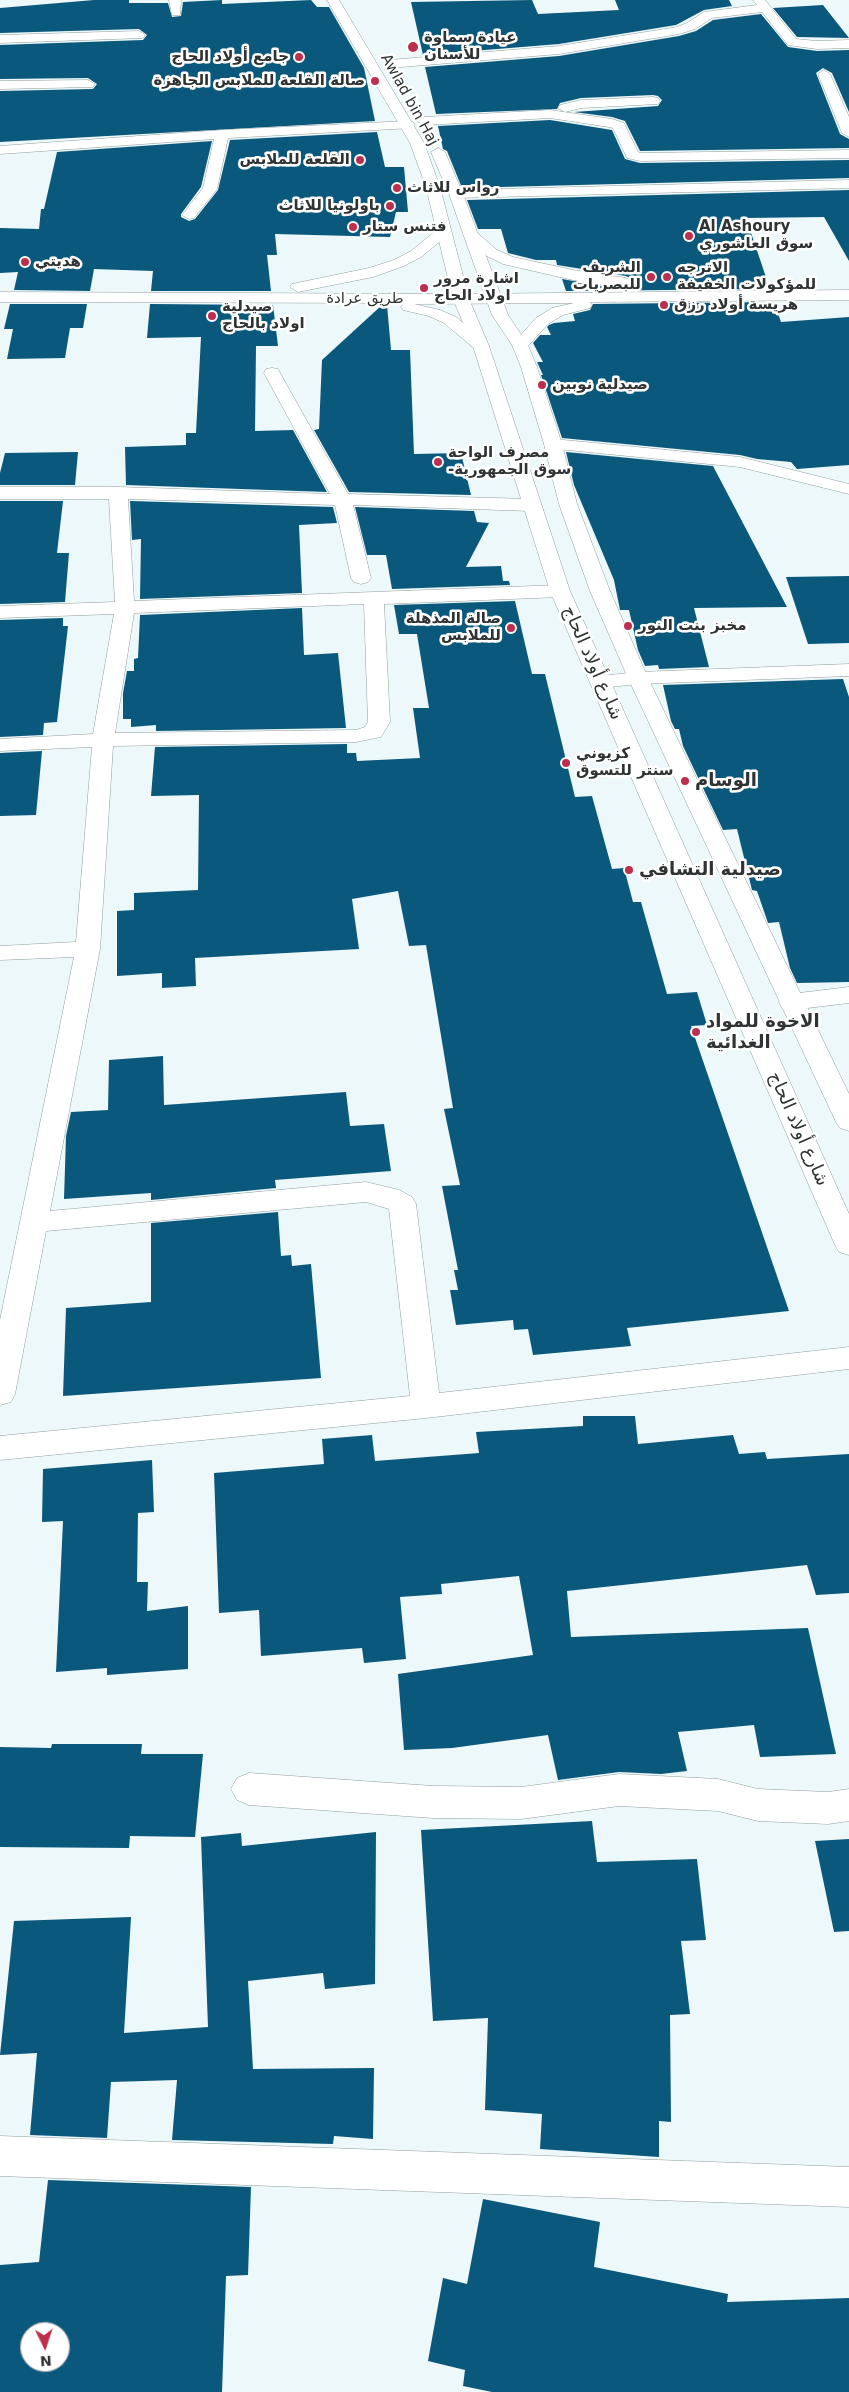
<!DOCTYPE html>
<meta charset="utf-8">
<style>
body{margin:0}
#map{position:relative;width:849px;height:2392px;overflow:hidden;background:#ecf8f9;font-family:"DejaVu Sans",sans-serif}
canvas{display:block}
.north{position:absolute;left:20px;top:2322px;width:50px;height:50px;box-sizing:border-box;background:#fff;border:1px solid #acadad;border-radius:50%;rotate:176deg;font-size:14px;font-weight:700;line-height:20px;text-align:center;color:#2f3333}
.north::after{content:'';display:block;margin:auto;width:18px;height:22px;background:#be2e4d;clip-path:polygon(50% 0,100% 100%,50% 72%,0 100%)}
</style>
<div id="map">
<canvas width="849" height="2392"></canvas>
<div class="north">N</div>
</div>
<script>
const g = document.querySelector('canvas').getContext('2d');
g.lineJoin = 'round';
function paint(path, color) { g.fillStyle = color; g.fill(path, 'evenodd'); }
const poly = rows => new Path2D(rows.map(r => 'M' + r).join(''));
function stroke(path, color, width, dash) { g.strokeStyle = color; g.lineWidth = width; g.lineCap = dash ? 'butt' : 'round'; g.setLineDash(dash || []); g.stroke(path); }
function label(font, color, halo, rows, align = 'center') {
  g.font = font + ' "DejaVu Sans","Noto Naskh Arabic",sans-serif'; g.lineWidth = 5; g.setLineDash([]); g.textBaseline = 'middle'; g.strokeStyle = halo; g.fillStyle = color; for (const [text, x, y, turn = 0] of rows) {
    g.save(); g.translate(x, y); g.rotate((+turn || 0) * Math.PI / 180); g.textAlign = isNaN(turn) ? turn : align; if (halo) g.strokeText(text, 0, 0); g.fillText(text, 0, 0); g.restore();
  }
}
paint(poly([
 [94,0,129,0,129,3,168,3,172,17,181,16,183,2,222,0,222,4,311,0,317,7,329,7,364,68,375,121,0,142,0,91,93,89,97,84,88,78,0,79,0,45,143,40,147,35,139,29,0,33,0,8],
 [532,0,538,14,619,10,615,0,729,0,732,6,704,10,676,25,559,44,423,55,411,2],
 [823,5,849,38,797,37,773,8],
 [761,14,788,47,817,51,849,50,849,112,832,73,823,68,816,73,840,134,849,139,849,148,640,151,625,121,612,117,574,112,658,106,662,100,658,96,653,95,581,98,560,103,557,109,436,114,425,67,559,56,679,36,696,31,713,20],
 [550,120,612,130,625,159,640,163,849,160,849,178,462,188,447,151,443,149,438,126],
 [377,132,385,167,404,167,408,212,396,212,390,237,275,234,277,255,267,255,271,291,151,291,153,271,94,269,90,291,14,290,18,272,0,273,0,228,39,229,41,209,44,209,57,152,212,141,201,187,181,214,181,217,189,221,195,219,218,190,230,140],
 [849,190,849,261,824,217,746,218,770,289,566,291,562,279,626,290,636,282,626,276,557,265,556,260,536,260,508,253,501,229,478,229,467,200],
 [774,302,781,322,849,317,849,465,797,469,791,462,757,459,740,455,562,438,541,375,543,375,537,362,543,362,533,343,540,335,551,335,547,327,549,325,554,323,575,321,573,314,590,310,593,304],
 [10,304,87,304,83,328,70,328,65,358,7,359,13,329,4,329],
 [150,304,273,305,278,346,256,346,255,431,293,430,327,492,126,485,125,447,186,445,186,433,196,433,201,337,147,338],
 [382,305,387,305,391,350,410,350,414,454,461,453,471,495,349,492,314,430,319,429,322,360],
 [78,452,75,485,0,485,0,473,5,453],
 [566,452,713,466,787,607,694,608,709,667,659,669,658,665,645,666,638,650,629,610,620,610,614,580,574,485],
 [0,501,63,501,57,553,69,553,65,602,0,604],
 [130,501,333,507,337,523,299,525,302,593,140,599,141,539,132,540],
 [355,507,474,511,477,522,489,523,466,567,501,566,503,581,509,581,510,585,392,589,386,555,367,555],
 [849,576,849,643,808,644,786,577],
 [515,601,532,674,545,674,575,797,592,796,612,869,624,868,633,902,641,902,667,994,697,992,707,1025,691,1026,789,1311,627,1328,631,1346,533,1355,528,1329,514,1330,513,1320,456,1325,450,1290,458,1290,454,1270,458,1270,442,1186,460,1185,444,1109,453,1108,426,945,409,946,398,891,352,899,359,949,195,958,196,986,162,988,162,973,117,976,117,911,134,910,134,893,198,890,199,795,151,796,155,747,347,744,347,753,356,753,357,761,420,758,413,708,429,708,417,634,399,634,394,605],
 [302,608,304,655,338,653,346,728,156,731,156,725,131,727,131,719,123,719,123,693,127,671,134,671,134,659,138,658,140,615],
 [63,618,63,626,68,626,57,722,44,723,43,735,0,737,0,620],
 [843,679,849,697,849,982,797,983,790,968,779,922,768,923,757,891,752,890,737,829,723,830,683,746,679,729,675,729,671,721,663,685],
 [42,751,36,815,0,816,0,753],
 [163,1056,164,1105,346,1092,350,1126,384,1124,391,1171,275,1180,276,1188,151,1200,151,1193,64,1199,66,1136,71,1112,108,1110,109,1060],
 [278,1212,281,1256,291,1255,292,1266,311,1264,321,1378,63,1396,66,1308,151,1302,151,1223],
 [583,1416,635,1416,638,1444,733,1435,739,1454,765,1452,767,1459,849,1454,849,1593,816,1595,807,1565,567,1591,571,1637,808,1628,836,1754,760,1757,754,1725,678,1732,687,1771,661,1774,619,1772,558,1780,548,1735,452,1748,404,1750,398,1674,533,1655,519,1576,441,1584,442,1594,400,1597,406,1659,364,1663,362,1648,261,1656,259,1610,219,1613,214,1473,324,1464,322,1439,372,1435,375,1461,479,1453,476,1432,583,1426],
 [152,1460,154,1512,138,1513,137,1582,148,1582,147,1611,188,1606,188,1669,107,1675,107,1668,56,1672,63,1521,42,1522,43,1469],
 [52,1744,142,1744,141,1754,203,1754,195,1837,130,1836,129,1848,0,1847,0,1747,51,1748],
 [592,1821,597,1862,697,1859,706,1940,681,1941,690,2014,670,2015,671,2122,659,2121,659,2157,540,2149,542,2114,485,2110,488,2018,433,2021,421,1830],
 [376,1832,375,1984,325,1989,323,1973,248,1981,253,2069,374,2068,373,2139,334,2136,333,2144,172,2140,177,2080,111,2082,107,2138,30,2135,37,2053,0,2055,14,1921,131,1917,124,2033,208,2027,201,1837,241,1833,242,1846],
 [849,1839,849,1931,834,1932,815,1841],
 [48,2180,251,2187,248,2275,226,2276,222,2392,0,2392,0,2265,39,2262],
 [30,2332,60,2332,60,2362,30,2362],
 [483,2199,600,2222,594,2267,728,2294,727,2302,849,2298,849,2392,492,2392,463,2386,465,2370,428,2361,443,2278,467,2284]
]), '#0b587d');
const minor = poly([
 [169,0,181,0,180,15,172,15,169,0],
 [753,0,765,0,796,39,817,41,849,40,849,48,817,49,788,45,762,12,712,18,695,29,679,34,559,54,389,68,383,64,389,60,559,46,677,27,687,23,704,12,757,5,753,0],
 [139,31,145,35,143,38,0,43,0,35,139,31],
 [824,70,830,74,849,117,849,137,842,133,818,74,824,70],
 [88,80,95,84,93,87,0,89,0,81,88,80],
 [653,97,658,98,660,101,658,104,581,108,565,112,558,108,560,105,581,100,653,97],
 [550,110,612,119,624,123,638,152,640,153,849,150,849,158,640,161,627,158,613,128,609,127,550,118,424,125,417,121,424,117,550,110],
 [408,121,413,122,415,125,413,128,228,138,217,189,194,218,189,219,182,215,203,188,214,139,0,154,0,146,222,130,408,121],
 [849,180,849,188,456,198,449,194,456,190,849,180],
 [272,368,278,369,280,373,348,494,531,499,538,501,540,505,538,509,531,511,353,505,371,578,368,582,361,584,354,582,351,578,335,505,128,499,134,601,560,585,567,587,570,591,567,595,560,597,384,604,390,722,381,737,356,742,113,746,100,949,50,1211,366,1182,399,1190,412,1197,416,1204,439,1393,849,1347,849,1369,426,1418,0,1460,0,1436,410,1396,389,1209,366,1202,46,1231,15,1394,11,1402,0,1405,0,1320,74,957,0,960,0,946,76,942,92,747,0,751,0,739,93,734,114,614,0,618,0,606,115,602,109,499,0,499,0,487,118,487,330,494,264,373,266,369,272,368],
 [364,604,368,722,365,727,356,730,115,733,134,613,364,604],
 [553,439,740,457,849,484,849,494,740,467,547,448,544,444,547,440,553,439],
 [849,664,849,676,638,684,600,688,593,686,590,682,593,678,600,676,638,672,849,664],
 [849,987,849,1003,791,1010,782,1008,779,1002,782,996,791,994,849,987],
 [249,1773,433,1786,521,1787,619,1774,718,1779,758,1789,828,1792,849,1789,849,1821,828,1824,758,1821,718,1811,619,1806,521,1819,433,1818,249,1805,237,1800,231,1789,237,1778,249,1773],
 [0,2136,849,2167,849,2207,0,2176,0,2136]
]);
const secondary = poly([
 [327,0,339,0,424,143,440,187,469,299,489,346,570,591,849,1214,849,1255,839,1252,835,1245,550,591,473,346,453,299,426,187,410,143,327,0],
 [438,148,445,152,463,194,508,315,528,345,537,367,562,444,577,504,610,591,648,678,849,1094,849,1131,840,1128,836,1122,628,678,590,591,559,504,544,444,521,367,512,345,492,315,449,194,431,152,438,148]
]);
const primary = poly([
 [443,228,450,232,448,235,421,257,404,266,373,277,298,292,290,287,292,284,369,268,394,260,411,251,438,229,443,228],
 [470,230,475,231,497,250,513,257,573,270,626,278,634,283,626,288,573,280,503,264,487,256,465,237,463,234,470,230],
 [849,290,849,300,590,302,592,305,590,308,563,315,548,324,526,348,520,350,514,348,512,345,536,318,552,308,574,303,414,304,440,310,456,317,487,343,489,346,487,349,481,351,475,349,444,323,429,316,403,310,401,307,404,303,0,302,0,292,461,294,849,290]
]);
stroke(minor, '#929d9d', 1);
stroke(secondary, '#929d9d', 1);
stroke(primary, '#929d9d', 1);
paint(minor, '#fff');
paint(secondary, '#fff');
paint(primary, '#fff');
for (const [x, y, r, color] of [
 [413,47,6,"#be2e4d"],
 [299,57,5,"#be2e4d"],
 [375,81,5,"#be2e4d"],
 [360,160,5,"#be2e4d"],
 [397,188,5,"#be2e4d"],
 [390,206,5,"#be2e4d"],
 [353,227,5,"#be2e4d"],
 [689,236,5,"#be2e4d"],
 [25,262,5,"#be2e4d"],
 [651,277,5,"#be2e4d"],
 [667,277,5,"#be2e4d"],
 [424,288,5,"#be2e4d"],
 [664,305,5,"#be2e4d"],
 [212,316,5,"#be2e4d"],
 [542,385,5,"#be2e4d"],
 [438,462,5,"#be2e4d"],
 [628,626,5,"#be2e4d"],
 [511,628,5,"#be2e4d"],
 [566,763,5,"#be2e4d"],
 [685,781,5,"#be2e4d"],
 [629,870,5,"#be2e4d"],
 [696,1032,5,"#be2e4d"]
]) { const dot = new Path2D(); dot.arc(x, y, r, 0, 2 * Math.PI); g.fillStyle = color; g.fill(dot); stroke(dot, '#fff', 2); }
label('bold 15px', '#2f3333', '#fff', [
 ["عيادة سماوة",424,38],
 ["للأسنان",424,55],
 ["جامع أولاد الحاج",289,57,"right"],
 ["صالة القلعة للملابس الجاهزة",365,81,"right"],
 ["القلعة للملابس",350,160,"right"],
 ["رواس للاثاث",407,188],
 ["باولونيا للاثاث",380,206,"right"],
 ["فتنس ستار",363,227],
 ["Al Ashoury",699,227],
 ["سوق العاشوري",699,244],
 ["هديتي",35,262],
 ["الشريف",641,268,"right"],
 ["للبصريات",641,285,"right"],
 ["الاترجه",677,268],
 ["للمؤكولات الخفيفة",677,285],
 ["اشارة مرور",434,279],
 ["اولاد الحاج",434,296],
 ["هريسة أولاد رزق",674,305],
 ["صيدلية",222,307],
 ["اولاد بالحاج",222,324],
 ["صيدلية نوبين",552,385],
 ["مصرف الواحة",448,453],
 ["-سوق الجمهورية",448,470],
 ["صالة المذهلة",501,619,"right"],
 ["للملابس",501,636,"right"],
 ["مخبز بنت النور",638,626],
 ["كزيوني",576,754],
 ["سنتر للتسوق",576,771]
], 'left');
label('15px', '#2f3333', '#fff', [
 ["Awlad bin Haj",409,100,61],
 ["طريق عرادة",365,299]
]);
label('18px', '#2f3333', '#fff', [
 ["شارع أولاد الحاج",592,663,66],
 ["شارع أولاد الحاج",798,1129,66]
]);
label('bold 18px', '#2f3333', '#fff', [
 ["الوسام",695,781],
 ["صيدلية التشافي",639,870],
 ["الاخوة للمواد",706,1022],
 ["الغدائية",706,1043]
], 'left');
</script>
